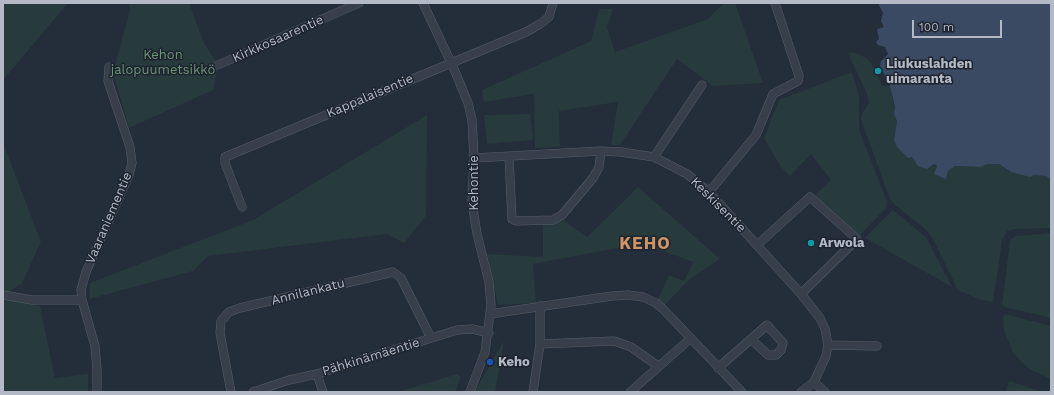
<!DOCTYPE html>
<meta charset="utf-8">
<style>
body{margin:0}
#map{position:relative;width:1054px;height:395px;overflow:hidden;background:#242d3a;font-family:"Work Sans",sans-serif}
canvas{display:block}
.frame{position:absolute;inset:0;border:4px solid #b3bac6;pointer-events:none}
.scale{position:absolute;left:912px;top:20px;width:90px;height:18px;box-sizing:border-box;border:2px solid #b3bac6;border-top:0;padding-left:5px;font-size:12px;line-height:14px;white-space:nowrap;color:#b3bac6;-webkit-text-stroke:3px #1d242f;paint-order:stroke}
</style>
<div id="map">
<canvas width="1054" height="395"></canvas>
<div class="frame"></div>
<div class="scale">100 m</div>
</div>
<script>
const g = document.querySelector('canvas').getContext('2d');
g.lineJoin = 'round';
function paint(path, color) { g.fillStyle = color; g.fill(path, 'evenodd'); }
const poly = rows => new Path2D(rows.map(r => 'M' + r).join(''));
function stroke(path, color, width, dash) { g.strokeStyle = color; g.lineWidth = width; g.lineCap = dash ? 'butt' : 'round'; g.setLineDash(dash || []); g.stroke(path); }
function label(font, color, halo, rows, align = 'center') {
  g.font = font + ' "Work Sans",sans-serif'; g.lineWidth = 3; g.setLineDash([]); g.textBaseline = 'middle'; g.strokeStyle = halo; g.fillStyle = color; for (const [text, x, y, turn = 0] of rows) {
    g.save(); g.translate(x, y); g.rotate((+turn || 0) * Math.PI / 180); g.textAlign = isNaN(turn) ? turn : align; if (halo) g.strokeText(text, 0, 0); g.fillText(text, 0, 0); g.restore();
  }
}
paint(poly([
 [3,3,68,3,3,80],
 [129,3,189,3,204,43,218,65,213,90,129,128,113,73,130,9],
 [724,3,735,3,763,83,713,86,677,59,620,145,611,145,618,102,559,111,560,147,535,148,534,94,484,102,482,90,591,41,599,9,613,9,607,27,615,52,708,19],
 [848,53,856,53,866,58,872,64,882,86,890,86,897,121,894,140,912,157,948,171,955,166,981,167,987,164,999,164,1011,172,1046,176,1051,180,1051,228,1015,229,1007,231,1002,241,993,302,980,300,958,290,932,237,924,228,896,206,890,199,861,120,862,114,869,103,867,94],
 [852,72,859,96,859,129,887,202,886,208,859,236,814,197,831,180,811,154,790,176,781,167,764,138,779,100],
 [530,114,533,140,487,144,484,115],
 [427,115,426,216,404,243,387,234,208,256,193,271,89,299,90,283,253,220],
 [3,142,41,242,22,283,8,293,3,291],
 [638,187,720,259,690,279,662,308,656,303,669,275,684,281,693,262,664,251,623,247,533,264,536,303,498,305,487,254,543,257,543,222,561,219,587,237],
 [893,210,926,237,952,287,865,238],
 [1051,233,1051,318,1005,307,1002,304,1010,240,1016,236],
 [3,298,40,306,55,378,88,374,88,392,3,392],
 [1005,314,1051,326,1051,379,1031,370,1022,363,1013,352,1004,331,1003,318],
 [504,341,495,392,475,392,481,380],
 [457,374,461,377,455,392,398,392],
 [1009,381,1042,392,1006,392]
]), '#273a3c');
paint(poly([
 [878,3,1051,3,1051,180,1046,176,1034,175,1030,177,1011,172,999,164,987,164,981,167,955,166,948,171,946,179,934,174,937,166,934,164,927,169,918,166,912,157,908,158,897,147,894,140,897,121,894,114,895,107,890,86,880,66,881,61,888,54,885,47,878,45,876,42,879,39,877,29,884,27,881,21,883,13]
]), '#3a4a62');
const minor = poly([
 [423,3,454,69,468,103,472,120,474,158,472,202,477,234,489,282,491,305,485,352,470,392],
 [218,65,359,3],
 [509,157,512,219,516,221,553,220,562,215,593,178,599,167,601,151],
 [654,157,702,85],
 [474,158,601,151,621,152,654,157,687,174,709,192,801,294,820,318,825,329,828,345,826,356,814,382,801,392],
 [709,192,756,135,773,94,798,81,799,76,775,3],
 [242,207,225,163,225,157,526,32,540,24,549,17,553,3],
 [757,245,810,197,857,239,801,294],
 [3,295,32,300,82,300],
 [490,314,612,296,628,295,643,297,656,303,662,308,742,392],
 [540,344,614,341,631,347,658,366],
 [828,345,877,346],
 [718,368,767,325,783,343,781,350,776,355,768,355,751,339],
 [317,374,323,392],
 [814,382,825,392],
 [97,392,97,370,95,346,82,300,81,290,86,272,129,175,132,163,130,147,108,81,109,67],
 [231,392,220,333,221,321,229,312,240,308,393,272,401,278,431,338],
 [253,392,289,380,317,374,457,330,472,329,489,333],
 [533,392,540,344,540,306],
 [630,392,691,338]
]);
stroke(minor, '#565d68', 9);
stroke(minor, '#383f4a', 8);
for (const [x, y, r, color] of [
 [878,71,4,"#0f9aa8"],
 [811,243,4,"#0f9aa8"],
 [490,362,4,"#1a4fb4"]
]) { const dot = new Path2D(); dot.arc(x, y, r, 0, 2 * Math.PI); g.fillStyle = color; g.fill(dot); stroke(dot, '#1d242f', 1.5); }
label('13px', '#b3bac6', '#1d242f', [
 ["Kirkkosaarentie",278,39,-24],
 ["Kappalaisentie",370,96,-23],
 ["Kehontie",474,183,-90],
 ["Keskisentie",718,205,45],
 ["Vaaraniementie",109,218,-67],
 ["Annilankatu",308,292,-14],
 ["Pähkinämäentie",371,357,-17]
]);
label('13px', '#6b9575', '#1d242f', [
 ["Kehon",163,55],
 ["jalopuumetsikkö",163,70]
]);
label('bold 13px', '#b3bac6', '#1d242f', [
 ["Liukuslahden",886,64],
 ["uimaranta",886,79],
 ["Arwola",819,243],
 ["Keho",498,362]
], 'left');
g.letterSpacing = '1px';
label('bold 17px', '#cd9467', '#1d242f', [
 ["KEHO",645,244]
]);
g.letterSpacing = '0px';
</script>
